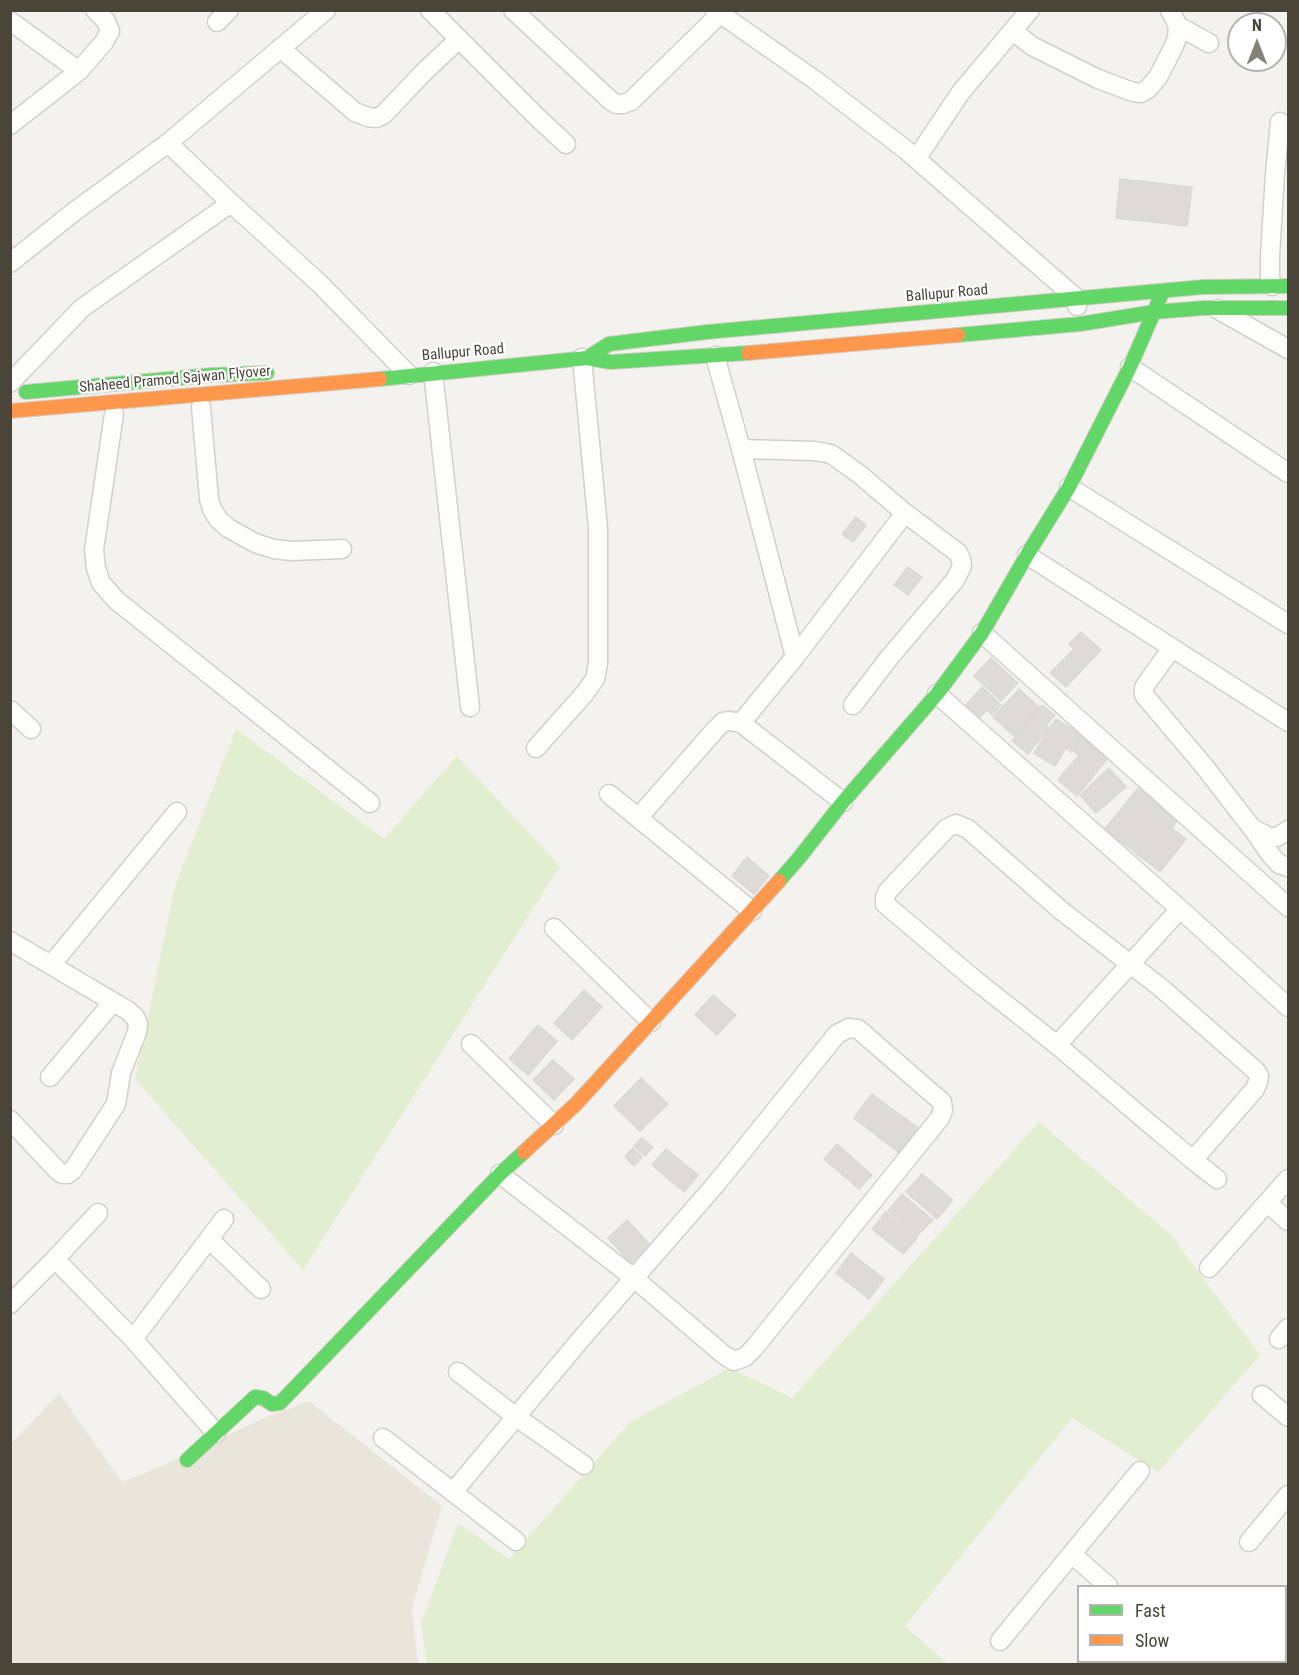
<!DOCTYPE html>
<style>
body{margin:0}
#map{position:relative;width:1299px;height:1675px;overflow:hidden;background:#f4f2ee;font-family:"Roboto Condensed",sans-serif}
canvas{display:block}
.frame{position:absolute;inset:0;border:12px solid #4b4439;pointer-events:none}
.legend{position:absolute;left:1077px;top:1585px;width:210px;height:78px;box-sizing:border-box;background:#fff;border:2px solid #b7b4b0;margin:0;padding:8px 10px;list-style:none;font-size:18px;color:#4b4439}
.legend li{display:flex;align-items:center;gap:12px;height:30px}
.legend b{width:30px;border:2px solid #b7b4b0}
.north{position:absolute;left:1227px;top:12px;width:60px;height:60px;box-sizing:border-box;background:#fff;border:2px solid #b7b4b0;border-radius:50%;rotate:0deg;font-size:16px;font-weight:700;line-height:24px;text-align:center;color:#4b4439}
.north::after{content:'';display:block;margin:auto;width:21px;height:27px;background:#868178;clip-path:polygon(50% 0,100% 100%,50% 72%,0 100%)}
</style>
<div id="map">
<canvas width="1299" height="1675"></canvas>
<div class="frame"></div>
<ul class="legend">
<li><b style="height:8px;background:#63d668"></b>Fast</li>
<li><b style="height:8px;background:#ff974d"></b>Slow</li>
</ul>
<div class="north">N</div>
</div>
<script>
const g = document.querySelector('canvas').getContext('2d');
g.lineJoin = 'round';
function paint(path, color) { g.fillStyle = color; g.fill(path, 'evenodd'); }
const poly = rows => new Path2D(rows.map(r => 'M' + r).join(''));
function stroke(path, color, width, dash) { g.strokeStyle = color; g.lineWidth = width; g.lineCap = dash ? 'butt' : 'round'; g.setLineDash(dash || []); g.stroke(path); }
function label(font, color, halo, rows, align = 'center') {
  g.font = font + ' "Roboto Condensed",sans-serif'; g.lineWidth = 4.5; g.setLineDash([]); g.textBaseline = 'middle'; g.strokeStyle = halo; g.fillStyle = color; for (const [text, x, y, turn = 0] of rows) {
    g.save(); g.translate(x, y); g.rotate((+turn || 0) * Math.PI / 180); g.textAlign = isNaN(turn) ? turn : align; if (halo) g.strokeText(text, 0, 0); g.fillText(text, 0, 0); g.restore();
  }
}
paint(poly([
 [59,1393,122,1482,162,1466,257,1421,309,1401,442,1506,412,1608,418,1664,11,1664,10,1445]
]), '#eae5da');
paint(poly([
 [236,729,384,839,457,756,560,866,303,1270,135,1079,175,886],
 [1039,1122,1171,1235,1260,1355,1158,1472,1072,1418,905,1626,948,1664,427,1664,421,1624,458,1523,509,1559,630,1422,730,1368,792,1398]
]), '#e1eecf');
const building = poly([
 [1120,179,1192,187,1187,226,1116,218,1120,179],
 [856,517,866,525,853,542,842,534,856,517],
 [908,567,922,577,908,595,894,585,908,567],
 [1081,632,1101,650,1066,687,1050,673,1074,649,1069,644,1081,632],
 [991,658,1018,683,1001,701,974,676,991,658],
 [982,687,1001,705,992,715,987,710,979,718,965,706,982,687],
 [1019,689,1039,707,1014,736,993,717,1019,689],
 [1042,705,1055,715,1046,725,1049,728,1028,754,1012,741,1042,705],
 [1056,719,1082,735,1071,752,1066,748,1055,766,1034,753,1056,719],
 [1083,737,1108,758,1077,796,1058,780,1079,755,1072,750,1083,737],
 [1109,768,1126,787,1096,813,1080,795,1109,768],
 [1138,788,1178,819,1172,828,1186,839,1160,872,1105,829,1138,788],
 [747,857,769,876,754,894,732,876,747,857],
 [584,990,602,1007,572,1040,554,1023,584,990],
 [713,995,736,1015,717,1035,695,1015,713,995],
 [538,1025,557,1041,528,1075,509,1059,538,1025],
 [553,1060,574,1079,554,1100,533,1080,553,1060],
 [641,1078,668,1104,640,1131,614,1106,641,1078],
 [872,1094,918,1128,899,1153,854,1118,872,1094],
 [642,1138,653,1147,645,1156,634,1146,642,1138],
 [837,1144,872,1175,859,1189,824,1159,837,1144],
 [633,1148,642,1157,634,1166,625,1157,633,1148],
 [666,1149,698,1175,684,1192,652,1165,666,1149],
 [922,1174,953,1200,937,1219,906,1192,922,1174],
 [902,1194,933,1220,917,1236,888,1211,902,1194],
 [886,1212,917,1238,903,1254,872,1229,886,1212],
 [627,1220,650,1245,631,1263,608,1238,627,1220],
 [851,1253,884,1279,869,1299,836,1273,851,1253]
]);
paint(building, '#dedbd6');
stroke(building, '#dcd9d4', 1.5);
const street = poly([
 [430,10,538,118,566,144],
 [513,10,610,100,616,104,623,104,631,101,720,14],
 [715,10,815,80,906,150,1076,298,1077,306],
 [10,21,79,71],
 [217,22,229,10],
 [1178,26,1209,43],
 [1013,31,1032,46,1098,79,1133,92,1141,93,1148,89,1158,77,1173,48,1177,38,1178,26,1170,10],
 [280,48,355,112,368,117,376,118,383,115,424,72,459,39],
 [10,125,79,71,104,42,110,31,106,21,95,10],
 [168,143,231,203,319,283,409,375],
 [916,159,961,92,1030,10],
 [10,263,75,211,168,143,326,10],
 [1272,286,1270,277,1270,256,1275,174,1280,122],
 [1217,309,1288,349],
 [715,356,741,449,795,657],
 [1130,367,1288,473],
 [433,372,470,707],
 [10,383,82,308,231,203],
 [201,407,209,499,212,509,218,519,228,528,255,543,274,549,291,551,342,549],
 [114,414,94,550,96,568,101,583,116,600,370,803],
 [741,449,815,451,831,454,859,474,905,513,958,553,961,559,962,566,955,580,889,658,853,705],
 [1069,487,1288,624],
 [1027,555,1288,722],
 [982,633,1288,907],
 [1172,648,1144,687,1144,695,1204,766,1252,828,1269,837,1277,837,1288,830],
 [937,694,1180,909,1288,1007],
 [10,710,31,729],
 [741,723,843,802],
 [536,748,585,693,595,679,598,664,598,528,582,358],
 [609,794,752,911],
 [638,818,715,730,723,722,730,721,741,723,795,657,905,513],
 [1253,829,1270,854,1279,864,1288,867],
 [554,928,651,1022],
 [10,941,127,1010,135,1017,138,1024,137,1032,121,1073,116,1104,73,1170,68,1174,62,1174,57,1170,10,1120],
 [51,965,177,812],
 [471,1044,554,1125],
 [1057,1045,1180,909],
 [50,1077,113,1002],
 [1193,1160,1255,1089,1258,1082,1259,1076,1256,1071,1160,987,1063,912,968,829,956,824,947,828,888,891,885,897,885,904,975,980,1057,1045,1151,1125,1193,1160,1217,1179],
 [1268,1203,1288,1221],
 [209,1239,261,1289],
 [55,1259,133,1339,216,1433],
 [1209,1268,1288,1179],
 [10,1304,55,1259,98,1213],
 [133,1339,224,1219],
 [1279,1339,1288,1328],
 [458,1372,515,1416,584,1465],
 [1262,1395,1288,1417],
 [383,1438,516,1541],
 [453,1492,581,1339,634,1278,716,1184,837,1034,849,1028,858,1029,942,1102,943,1110,940,1118,754,1348,745,1357,734,1361,724,1355,634,1278,500,1174],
 [1249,1542,1288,1495],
 [1072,1554,1108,1586],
 [1286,1610,1288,1613],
 [1000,1641,1140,1471],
 [1190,1662,1194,1664]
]);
const fast = poly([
 [958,335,1080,324,1154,312,1204,308,1288,308],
 [587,358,609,344,707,332,1203,287,1288,286],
 [380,379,587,358,611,362,748,353],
 [26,392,212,375,267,373],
 [779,881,799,858,843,802,937,694,982,633,1027,555,1069,487,1130,367,1163,291],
 [187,1460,255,1397,263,1398,272,1404,280,1403,500,1174,524,1152]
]);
const slow = poly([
 [748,353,958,335],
 [10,411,380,379],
 [524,1152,576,1104,779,881]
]);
stroke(street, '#d2d0cb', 21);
stroke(fast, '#d3cfc5', 16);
stroke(slow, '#d3cfc5', 16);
stroke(street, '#fdfdfc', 18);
stroke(fast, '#63d668', 14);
stroke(slow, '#ff974d', 14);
label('15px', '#4b4439', '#fff', [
 ["Ballupur Road",947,294,-5],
 ["Ballupur Road",463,353,-5],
 ["Shaheed Pramod Sajwan Flyover",175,380,-5]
]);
</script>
